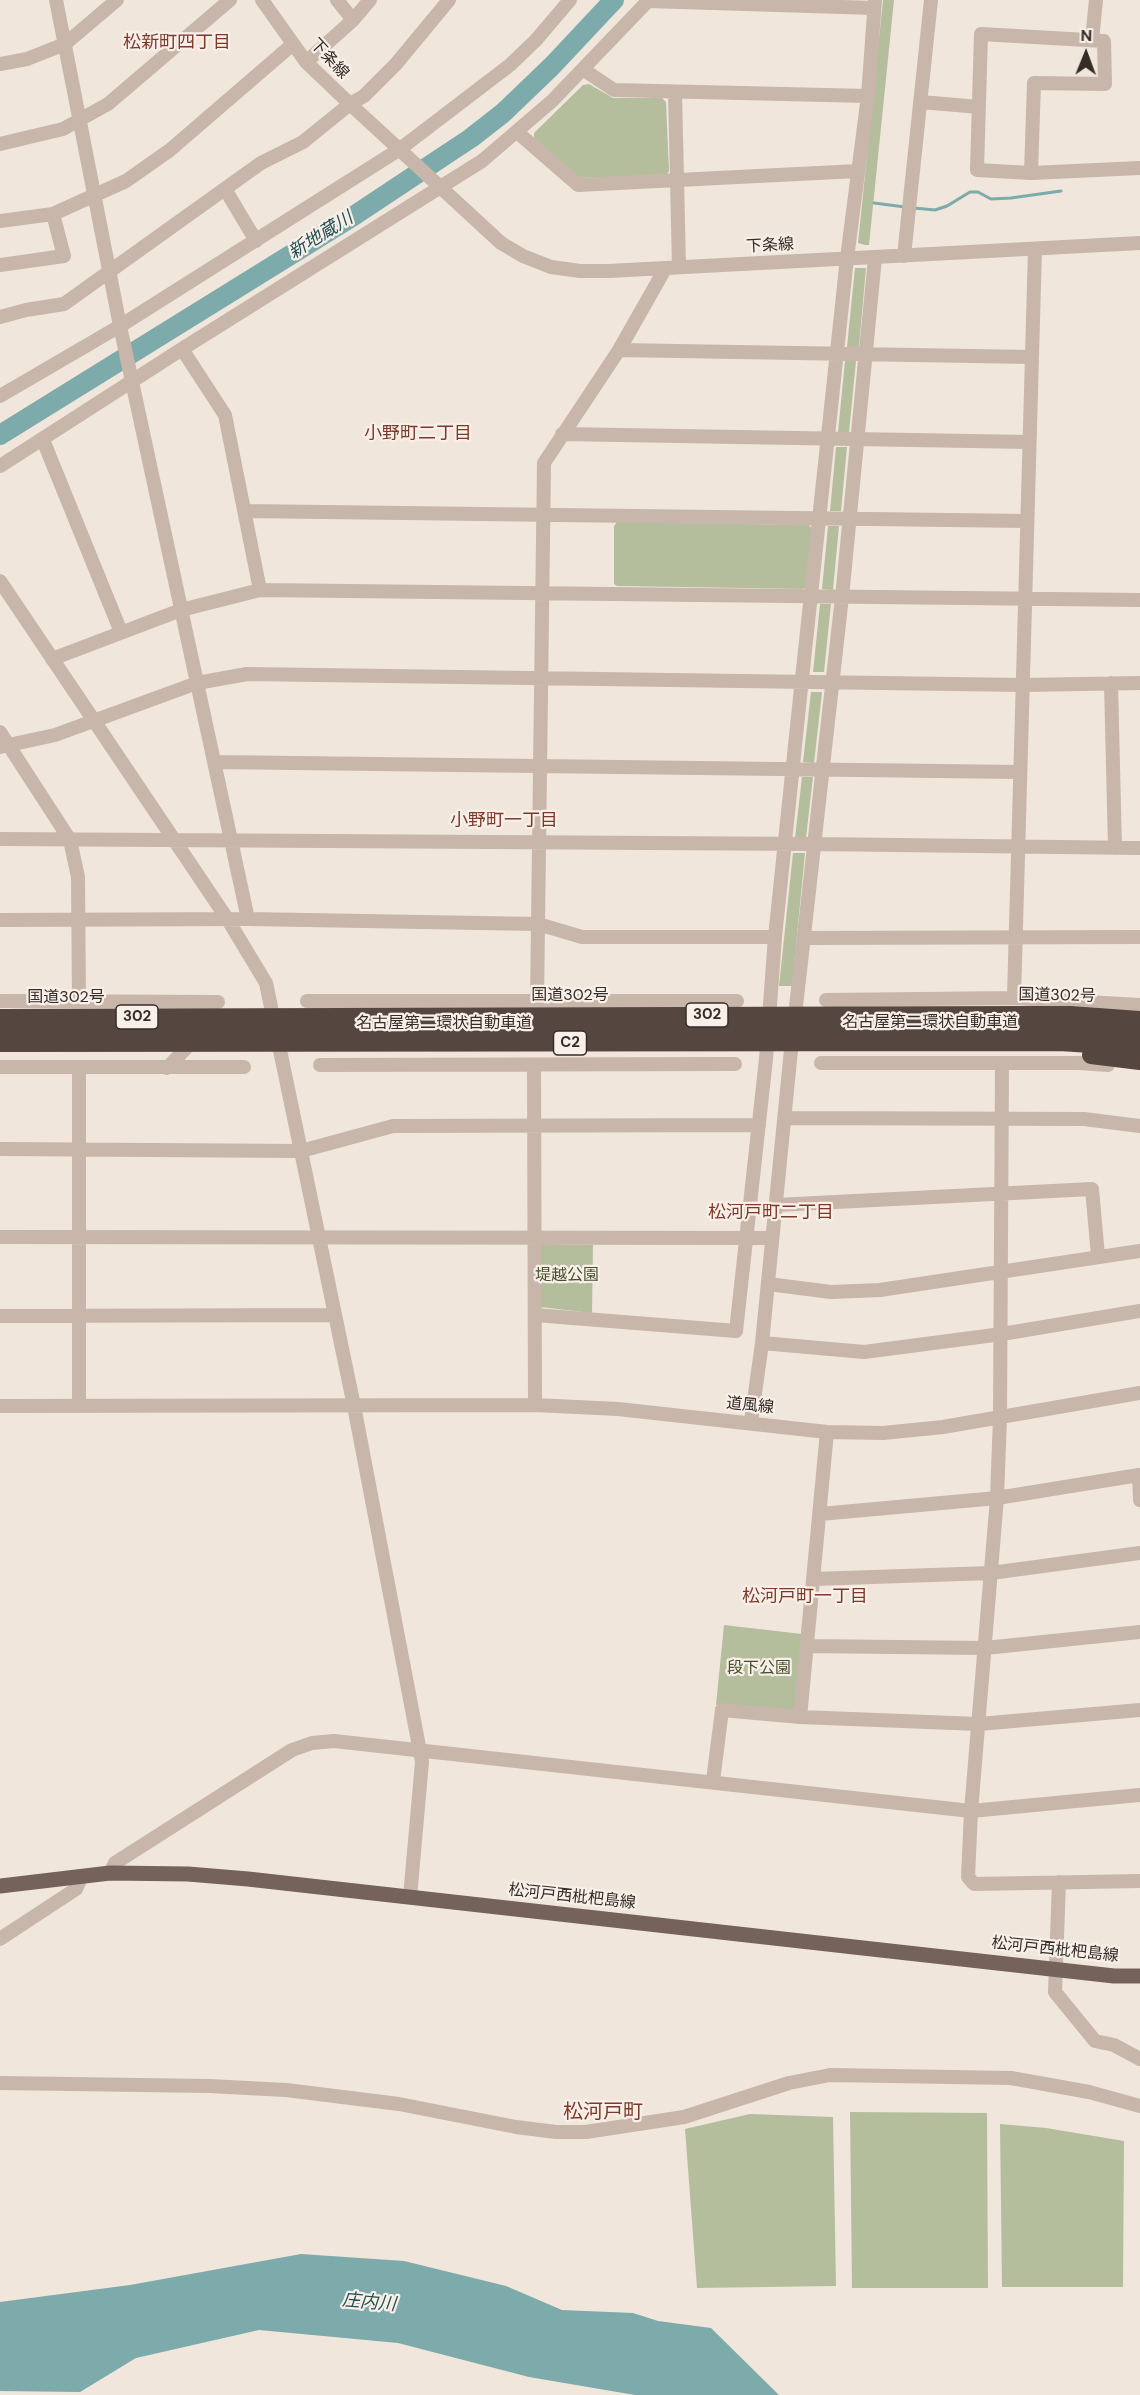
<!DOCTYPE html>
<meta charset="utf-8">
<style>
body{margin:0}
#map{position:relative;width:1140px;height:2395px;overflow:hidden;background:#f0e6dc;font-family:"DM Sans",sans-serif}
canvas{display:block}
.north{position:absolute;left:1056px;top:24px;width:60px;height:60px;-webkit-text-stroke:4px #f8f0e8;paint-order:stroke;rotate:1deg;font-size:16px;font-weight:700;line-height:24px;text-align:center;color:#352c28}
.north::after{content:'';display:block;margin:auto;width:21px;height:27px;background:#352c28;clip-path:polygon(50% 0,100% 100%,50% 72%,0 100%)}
</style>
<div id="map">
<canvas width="1140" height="2395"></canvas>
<div class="north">N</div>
</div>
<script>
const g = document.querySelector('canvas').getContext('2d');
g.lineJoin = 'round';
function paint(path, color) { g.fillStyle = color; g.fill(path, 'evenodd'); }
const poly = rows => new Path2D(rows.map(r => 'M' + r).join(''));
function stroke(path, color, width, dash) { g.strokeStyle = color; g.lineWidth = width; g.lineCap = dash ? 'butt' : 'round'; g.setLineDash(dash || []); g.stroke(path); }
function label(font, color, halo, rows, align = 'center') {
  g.font = font + ' "DM Sans","Noto Sans JP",sans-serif'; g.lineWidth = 4.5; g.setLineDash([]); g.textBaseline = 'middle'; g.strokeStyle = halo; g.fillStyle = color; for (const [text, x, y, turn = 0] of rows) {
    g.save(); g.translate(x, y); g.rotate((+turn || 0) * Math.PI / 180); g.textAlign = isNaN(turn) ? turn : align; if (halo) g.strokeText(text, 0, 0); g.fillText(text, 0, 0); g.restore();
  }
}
paint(poly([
 [883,0,894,0,869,245,865,245,858,243],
 [589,84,613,98,662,98,666,102,669,171,666,175,578,178,534,139,534,133,583,85],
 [855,268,866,268,859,347,847,347],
 [845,361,856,361,849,432,838,432],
 [836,447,847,447,841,511,830,511],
 [617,522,809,525,812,529,807,586,803,589,617,586,614,584,614,526],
 [828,526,839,526,833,590,822,589],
 [820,604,831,604,824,672,813,672],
 [811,692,822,692,814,763,803,762],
 [802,777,813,777,806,838,795,838],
 [793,853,805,853,792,986,779,986],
 [541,1244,593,1245,592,1313,540,1307],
 [724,1625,802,1634,795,1709,791,1712,716,1705],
 [850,2112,987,2113,988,2288,852,2288],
 [750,2114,833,2117,836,2286,697,2288,685,2129],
 [1000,2124,1046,2128,1124,2141,1123,2287,1002,2287]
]), '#b4be9d');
paint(poly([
 [301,2254,404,2261,506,2286,562,2310,633,2313,658,2321,711,2328,779,2395,635,2395,529,2377,398,2343,259,2330,136,2358,80,2392,0,2391,0,2302,130,2285]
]), '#7daaab');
stroke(poly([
 [874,203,905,207],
 [914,208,935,210,947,206,970,192,978,192,991,199,1011,198,1061,191]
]), '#7daaab', 3);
stroke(poly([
 [0,435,355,215,471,138,503,113,552,66,614,0]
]), '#7daaab', 20);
stroke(poly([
 [56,0,120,326,248,919],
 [262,0,306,62,350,104,501,243,523,256,551,267,580,271,609,271,1140,243],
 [337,0,353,20],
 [648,1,874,8],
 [1092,40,1096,0],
 [306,62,353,20,370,0],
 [0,64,27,59,65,44,117,0],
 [584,70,614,90,868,96],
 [675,92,679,267],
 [921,102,979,107],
 [517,132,578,185,858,171],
 [0,144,63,129,108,104,230,0],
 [1031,173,1034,83,1105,84,1104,41,981,34,977,170,1031,173,1140,168],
 [225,189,256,241],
 [0,221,53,214,126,181,170,150,293,44],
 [904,256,931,0],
 [0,265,64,256,53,214],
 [0,317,26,310,64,304,261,163,303,142,350,104,364,96,396,64,449,0],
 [182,349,225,415,260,590],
 [619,350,1031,357],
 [0,396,120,326,400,149,510,65,536,40,570,0],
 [562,434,1029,442],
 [43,440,121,632],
 [0,466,182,349,482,161,552,101,649,0],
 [246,511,1027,521],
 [0,581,228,920,266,983,354,1406,422,1762,410,1897],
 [52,659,181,610,260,590,1140,600],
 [1111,683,1115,848],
 [0,732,70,840,78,877,79,1001],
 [0,747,55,735,197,683,247,674,1023,685,1140,683],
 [215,762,1019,772],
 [0,839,815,844,1140,848],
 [0,920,248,919,538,924,582,937,775,937],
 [804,938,1140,937],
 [1014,998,1035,249],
 [826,1000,1014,998,1140,1005],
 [0,1001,218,1002],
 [307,1001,737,1001],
 [537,1001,544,463,619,350,665,269],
 [821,1063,1079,1063,1108,1065],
 [1002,1063,1000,1417,997,1498,971,1811,968,1877,974,1884,1140,1881],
 [320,1065,735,1064],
 [534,1065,535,1405],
 [0,1067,244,1067],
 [79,1068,79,1406],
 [167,1068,195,1039],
 [785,1118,1084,1119,1140,1126],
 [0,1149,301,1151,393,1126,759,1125],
 [776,1205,1092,1189,1098,1256],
 [0,1237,772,1238],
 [768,1284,831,1292,880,1290,1140,1251],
 [535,1315,736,1331,766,1059,775,937,801,688,847,258,868,96,875,0],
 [0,1316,334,1315],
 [762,1343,864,1352,1002,1334,1140,1311],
 [0,1406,535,1405,618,1409,827,1432,883,1433,943,1427,1140,1393],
 [751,1422,762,1343,790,1060,842,597,875,258],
 [820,1514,997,1498,1139,1475,1140,1500],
 [814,1579,991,1573,1140,1553],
 [807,1646,985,1648,1140,1632],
 [800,1717,827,1432],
 [713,1781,722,1710,800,1717,979,1724,1140,1710],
 [110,1873,115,1863,292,1750,312,1743,334,1741,971,1811,1140,1795],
 [1059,1882,1055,1992,1095,2041,1114,2045,1140,2059],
 [0,1939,76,1889,82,1876],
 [0,2083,209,2086,286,2090,399,2104,516,2127,556,2132,586,2132,684,2117,789,2083,830,2075,1011,2078,1089,2092,1140,2106]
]), '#c7b6a9', 14);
stroke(poly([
 [0,1886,110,1873,188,1874,248,1879,863,1948,1114,1976,1140,1976]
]), '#75625a', 15);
stroke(poly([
 [0,1018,1024,1015,1070,1015,1140,1020]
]), '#554640', 18);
stroke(poly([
 [0,1028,888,1028,1059,1029,1140,1034],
 [0,1043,1059,1042,1140,1047],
 [1091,1055,1140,1061]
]), '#554640', 18);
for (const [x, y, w] of [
 [707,1015,42],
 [137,1017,42],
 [570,1043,33]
]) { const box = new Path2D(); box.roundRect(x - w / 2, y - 12, w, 24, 4.5); g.fillStyle = '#f8f0e8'; g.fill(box); stroke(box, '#352c28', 1.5); }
label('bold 15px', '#352c28', null, [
 ["302",707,1015],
 ["302",137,1017],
 ["C2",570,1043]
]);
label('16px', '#352c28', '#f8f0e8', [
 ["下条線",329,59,47],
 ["下条線",770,246,-3],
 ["国道302号",570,996],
 ["国道302号",1057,996,1],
 ["国道302号",66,998],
 ["名古屋第二環状自動車道",930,1023],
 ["名古屋第二環状自動車道",444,1024],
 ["道風線",750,1406,6],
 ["松河戸西枇杷島線",572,1897,6],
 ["松河戸西枇杷島線",1055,1950,6]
]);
label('16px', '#45512e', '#f8f0e8', [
 ["堤越公園",567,1276],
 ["段下公園",759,1669]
]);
label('18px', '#7d3928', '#f8f0e8', [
 ["松新町四丁目",177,43],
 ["小野町二丁目",418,434],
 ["小野町一丁目",504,821],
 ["松河戸町二丁目",771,1213],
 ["松河戸町一丁目",805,1597]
]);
label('italic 18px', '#215153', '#f8f0e8', [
 ["新地蔵川",321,236,-32],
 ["庄内川",369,2303,5]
]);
label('20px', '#7d3928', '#f8f0e8', [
 ["松河戸町",603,2113]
]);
</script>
